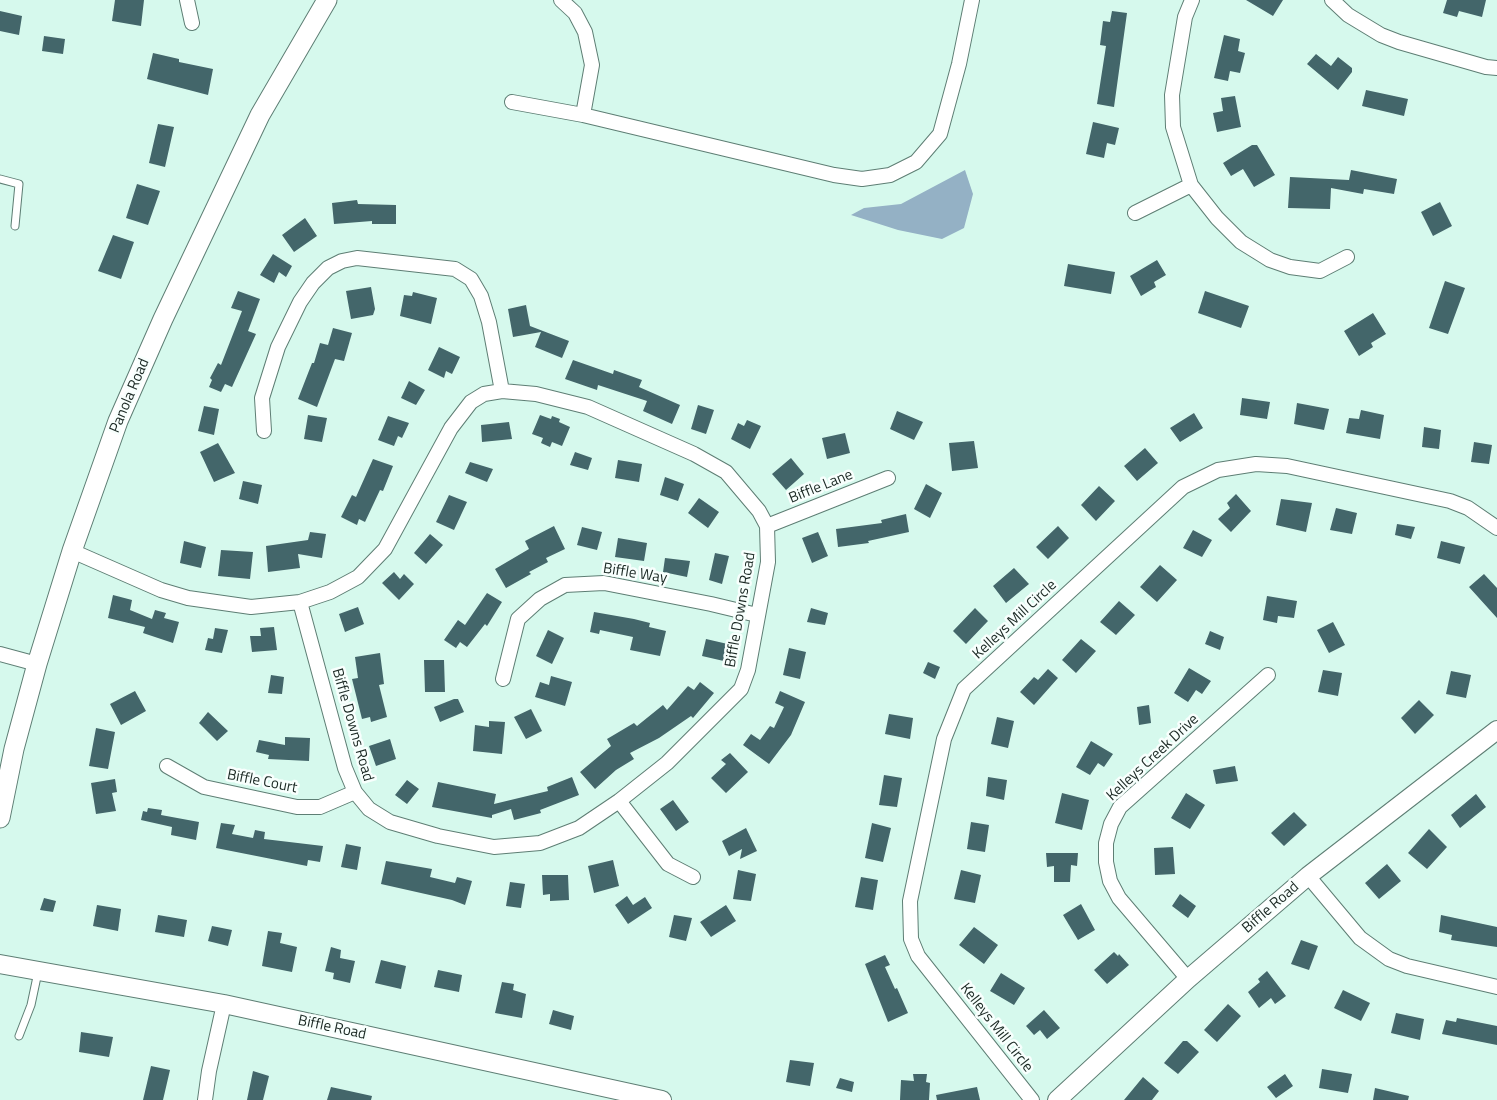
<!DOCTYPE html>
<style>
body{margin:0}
canvas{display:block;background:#d6f9ed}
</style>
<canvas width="1497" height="1100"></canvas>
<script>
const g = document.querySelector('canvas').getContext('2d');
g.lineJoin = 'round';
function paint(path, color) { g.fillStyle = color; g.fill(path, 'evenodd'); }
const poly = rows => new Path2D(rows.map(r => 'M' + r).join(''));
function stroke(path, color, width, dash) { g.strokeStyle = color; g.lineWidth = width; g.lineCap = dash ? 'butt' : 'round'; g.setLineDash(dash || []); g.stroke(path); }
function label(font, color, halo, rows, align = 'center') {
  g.font = font + ' "Titillium Web",sans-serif'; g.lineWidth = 5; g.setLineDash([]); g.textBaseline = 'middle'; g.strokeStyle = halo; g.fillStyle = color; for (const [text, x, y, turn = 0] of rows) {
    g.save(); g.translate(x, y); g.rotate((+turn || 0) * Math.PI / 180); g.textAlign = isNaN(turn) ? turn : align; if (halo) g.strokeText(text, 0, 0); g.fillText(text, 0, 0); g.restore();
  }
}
paint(poly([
 [965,170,973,194,964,228,942,239,898,230,851,215,864,208,901,204]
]), '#94b1c5');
paint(poly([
 [115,0,144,0,141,26,112,21],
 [1246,0,1283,0,1273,16],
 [1447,0,1486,0,1482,17,1459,11,1457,17,1443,13],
 [0,11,22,16,19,35,0,31],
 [1112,11,1127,13,1114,107,1097,104,1106,46,1100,45,1103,21,1110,22],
 [1224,35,1240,39,1238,51,1245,53,1240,73,1230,71,1228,81,1214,78],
 [44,36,65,39,63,54,42,51],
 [153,53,179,59,179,62,213,69,208,95,147,79],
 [1316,54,1331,66,1338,57,1352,68,1352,72,1338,90,1307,64],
 [1366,90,1408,99,1404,116,1362,106],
 [1235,96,1241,127,1217,132,1213,113,1223,111,1221,98],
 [1093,122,1119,128,1115,145,1107,143,1104,158,1086,154],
 [158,124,174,127,165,167,149,163],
 [1252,145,1257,145,1275,175,1254,187,1243,169,1231,176,1223,163],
 [1351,170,1397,179,1394,194,1364,189,1363,194,1331,188,1330,209,1288,208,1290,177,1349,180],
 [137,184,160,191,148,225,126,218],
 [357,200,358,204,396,205,396,224,372,224,372,221,334,224,332,203],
 [1440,202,1452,226,1433,236,1421,212],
 [305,218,317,236,294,252,282,235],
 [113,235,134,242,121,279,98,271],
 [273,254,292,266,286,277,279,272,274,283,260,275],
 [1157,260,1166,275,1154,282,1156,287,1141,296,1130,276],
 [1068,264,1115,272,1111,294,1064,286],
 [1445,281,1465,288,1448,334,1429,328],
 [371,287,375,309,373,315,351,319,346,291],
 [238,291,260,299,248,331,256,334,232,387,225,384,221,392,209,387,212,380,210,378,218,363,221,365,242,311,231,308],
 [1205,291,1249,306,1241,328,1198,313],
 [413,292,437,298,431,324,400,316,404,295,412,296],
 [526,305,530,326,569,341,562,358,535,347,541,332,513,337,508,309],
 [1373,313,1386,334,1371,343,1373,347,1359,356,1344,331],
 [333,328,352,333,344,361,335,359,317,407,298,399,312,363,314,363,320,343,328,345],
 [439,347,460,357,452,374,446,371,444,378,428,370],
 [573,360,613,374,614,370,642,380,639,387,680,405,672,424,643,411,647,401,598,385,597,390,565,379],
 [409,381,425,390,416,405,401,398],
 [1242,398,1270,402,1267,419,1240,415],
 [1297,403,1329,409,1324,430,1294,424],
 [698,405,714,410,706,434,691,429],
 [204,406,219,409,214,435,198,431],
 [1361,410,1384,415,1380,439,1346,433,1349,418,1359,419],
 [897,411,923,422,914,440,890,429],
 [1194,413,1203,428,1180,442,1170,428],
 [308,415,327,418,322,442,304,439],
 [540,415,551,419,552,416,560,419,559,422,570,427,562,446,552,442,550,447,541,443,543,438,532,434],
 [388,416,409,423,402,438,398,436,394,446,378,440],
 [747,420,761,426,750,449,731,439,738,423,744,426],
 [509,422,512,439,482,442,481,425],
 [1424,427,1441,430,1439,449,1422,447],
 [845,433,850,453,827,459,822,438],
 [974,441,978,468,952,471,949,443],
 [1474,442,1492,445,1489,464,1471,462],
 [218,443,235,473,214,482,200,452],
 [1145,448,1158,463,1137,481,1124,466],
 [575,452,592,458,588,470,570,465],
 [791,458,804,474,786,490,772,474],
 [373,459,393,466,383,491,380,490,365,522,359,519,357,525,341,517,352,495,356,497],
 [618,460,642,464,639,482,615,478],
 [470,462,493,469,487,482,465,473],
 [665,477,684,484,678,501,660,495],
 [243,481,262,485,258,504,239,499],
 [926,484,942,493,930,518,914,509],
 [1099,486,1115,501,1096,521,1081,505],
 [1236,494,1251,511,1231,532,1218,519,1230,508,1227,503],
 [449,495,467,502,454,530,436,522],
 [699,498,719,512,708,528,688,513],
 [1281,499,1312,503,1306,532,1276,525],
 [1336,508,1357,513,1352,534,1330,530],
 [906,514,909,532,868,541,869,543,838,547,836,529,882,523,881,520],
 [1397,524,1415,527,1411,539,1395,535],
 [554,526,565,549,546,558,548,562,529,572,531,574,506,588,495,569,529,549,525,541],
 [1058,526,1069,538,1048,559,1036,547],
 [582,527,602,532,597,550,577,545],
 [1193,530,1212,540,1202,557,1183,548],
 [310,532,326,534,322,558,298,554,300,568,268,572,266,546,308,540],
 [818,532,828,556,812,563,802,538],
 [430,534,443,545,426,564,414,553],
 [618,538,647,543,644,561,615,557],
 [184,541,206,547,201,568,180,563],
 [1441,541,1465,547,1460,564,1437,558],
 [221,550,253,552,250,579,218,576],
 [715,553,729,556,722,584,709,580],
 [665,558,690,561,687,577,663,572],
 [1160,565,1177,580,1157,602,1140,587],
 [1014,568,1029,584,1006,603,993,586],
 [394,572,400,579,404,574,414,584,399,600,382,583],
 [1484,574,1497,588,1497,618,1469,587],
 [487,593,502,602,487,626,485,624,467,647,460,642,456,648,444,640,458,620,465,625],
 [113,595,132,600,130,610,152,619,155,610,166,613,164,618,179,622,173,643,143,633,145,627,108,618],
 [1267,596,1297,601,1294,618,1278,616,1277,623,1263,620],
 [1119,601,1135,615,1116,635,1100,622],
 [358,607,364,624,345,632,339,614],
 [811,608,828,613,825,625,807,622],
 [975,608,988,621,966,644,953,631],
 [594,612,634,619,650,623,649,627,666,631,660,656,630,650,633,637,600,630,599,634,590,632],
 [1333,622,1345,645,1329,653,1317,630],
 [274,627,277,650,252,652,250,636,261,636,260,628],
 [215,628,228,630,222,653,205,650,208,638,213,639],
 [548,630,564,638,552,664,536,656],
 [1210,631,1224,637,1220,650,1205,644],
 [706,639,732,645,728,662,702,656],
 [1081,639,1096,651,1076,673,1062,660],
 [789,648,806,652,800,679,783,675],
 [380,653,384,684,379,685,387,717,371,722,370,717,362,719,352,679,358,678,355,657],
 [424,660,444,660,445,692,425,692],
 [928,662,940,667,935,679,923,673],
 [1189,668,1211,681,1202,694,1196,690,1188,702,1174,693],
 [1048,669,1058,678,1034,705,1020,692,1034,677,1038,680],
 [1323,670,1342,673,1338,696,1318,692],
 [1451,671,1471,675,1466,698,1446,694],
 [271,675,284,677,282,694,268,693],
 [551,676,572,682,565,706,535,697,540,682,549,685],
 [700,682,714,693,693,718,691,716,659,738,630,753,634,759,616,770,595,789,580,772,611,746,607,739,634,723,637,726,663,705,667,710,688,686,694,690],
 [135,691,146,711,121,725,110,704],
 [780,691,805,702,791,735,769,764,743,745,751,734,760,740,770,726,774,728,784,707,775,703],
 [454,699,458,699,464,712,440,722,434,707],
 [1419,700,1434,715,1415,734,1401,718],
 [1149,705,1151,723,1139,725,1137,707],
 [531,709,542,731,526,739,514,717],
 [208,712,228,731,217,741,199,723],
 [889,714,913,718,910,739,885,734],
 [997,717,1014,721,1008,748,991,744],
 [489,721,505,722,502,754,473,751,475,725,489,727],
 [96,728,115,732,108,769,89,766],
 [285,737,310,738,309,761,268,759,269,755,256,752,259,740,285,745],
 [390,739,396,759,376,766,369,746],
 [1091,741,1113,754,1104,767,1098,763,1090,775,1076,767],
 [730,753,748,772,726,793,711,778,726,764,721,760],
 [1235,766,1238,781,1216,784,1213,770],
 [884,775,902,778,897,807,879,805],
 [572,777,579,795,540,810,541,813,514,820,511,809,492,815,492,818,432,807,438,782,496,794,494,804,548,791,547,787],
 [988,777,1007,780,1004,800,986,796],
 [115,779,117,792,112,793,116,811,96,814,91,783],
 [407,780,419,789,407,804,395,795],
 [1062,793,1089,800,1082,830,1055,823],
 [1186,793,1205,805,1190,829,1171,818],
 [1476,794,1486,807,1460,828,1451,815],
 [673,800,689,822,676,831,660,809],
 [148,808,162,810,161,815,199,822,196,840,171,835,172,827,141,820,143,811,147,812],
 [1294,812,1307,825,1284,846,1271,833],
 [971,822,989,825,985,852,967,849],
 [221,823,235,825,232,834,253,838,255,830,265,832,264,839,323,846,320,862,308,860,307,866,216,848],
 [872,823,891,828,883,862,865,858],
 [746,828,757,851,740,859,742,849,729,856,722,841],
 [1429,829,1447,847,1427,869,1408,853],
 [346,844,361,847,357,870,341,867],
 [1173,847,1175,874,1155,875,1154,848],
 [1046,853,1078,853,1077,866,1071,865,1070,882,1054,882,1054,866,1047,867],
 [613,860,619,886,594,893,588,866],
 [386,861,432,869,430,877,455,883,457,877,472,881,465,905,452,900,381,884],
 [1387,864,1401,881,1379,899,1365,883],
 [738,870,756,874,751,901,733,899],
 [961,870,981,875,975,903,954,899],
 [542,875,568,875,569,900,550,901,550,894,543,895],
 [861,877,878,880,873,910,855,907],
 [510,882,525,884,521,908,506,906],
 [1180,894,1196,906,1188,918,1172,906],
 [627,896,633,905,645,897,652,908,628,924,615,905],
 [44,898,56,901,53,912,40,910],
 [1081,904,1095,930,1078,940,1063,915],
 [97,905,121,909,118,931,93,926],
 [726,905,736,921,711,937,700,922],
 [158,915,187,920,184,937,155,932],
 [674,915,692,918,686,941,669,937],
 [1441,915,1497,927,1497,947,1451,940,1452,935,1439,932],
 [212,926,232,930,228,946,208,941],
 [974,927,998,945,984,964,959,945],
 [268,931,282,933,280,943,297,947,292,972,262,966],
 [1301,940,1318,946,1309,970,1291,964],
 [331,947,341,950,340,958,355,961,350,983,333,979,334,973,325,971],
 [1114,952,1118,956,1119,954,1129,965,1107,984,1094,970],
 [885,955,890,965,885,967,895,989,897,988,908,1013,888,1022,865,964],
 [381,960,406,966,401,989,375,983],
 [438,970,462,975,459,992,434,987],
 [1267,971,1286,996,1275,1004,1271,998,1259,1008,1248,992,1260,982,1258,979],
 [1001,973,1025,988,1014,1005,990,991],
 [502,982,514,984,513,990,526,994,522,1018,495,1013],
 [1343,990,1370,1003,1361,1021,1334,1008],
 [1228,1004,1241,1016,1217,1042,1204,1030],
 [553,1010,574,1016,571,1030,549,1024],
 [1044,1010,1060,1028,1047,1039,1040,1030,1034,1035,1026,1026],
 [1396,1013,1424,1019,1420,1040,1391,1033],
 [1457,1018,1497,1026,1497,1045,1442,1034,1446,1020,1456,1022],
 [81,1032,113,1037,109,1057,79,1052],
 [1183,1041,1187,1041,1199,1052,1178,1074,1164,1063],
 [790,1060,814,1063,810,1086,786,1082],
 [151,1066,170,1070,163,1100,143,1100],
 [1322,1069,1352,1074,1348,1093,1319,1088],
 [253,1071,269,1076,263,1100,247,1100],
 [913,1074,927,1074,926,1082,930,1083,929,1100,900,1100,901,1080,914,1081],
 [1285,1074,1293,1086,1276,1098,1267,1087],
 [1143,1077,1159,1091,1152,1100,1124,1100],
 [840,1078,854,1082,852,1092,836,1088],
 [331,1087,372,1096,371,1100,327,1100],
 [977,1087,980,1100,937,1100,936,1095],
 [1375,1088,1409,1096,1408,1100,1373,1100]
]), '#43666a');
const service = poly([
 [0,179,19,184,15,226],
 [19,1036,31,1005,38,972]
]);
const minor = poly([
 [187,0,192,23],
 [561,0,575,13,585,32,592,65,583,115],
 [1192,0,1185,17,1172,95,1173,127,1191,185,1217,218,1241,242,1270,260,1290,267,1320,271,1347,257],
 [1332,0,1348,15,1381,35,1399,42,1486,67,1497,68],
 [512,102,583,115,834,175,862,179,890,175,916,162,940,134,959,64,972,0],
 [1135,213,1191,185],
 [264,431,262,398,278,347,300,302,313,283,328,268,342,261,357,258,455,269,471,279,481,296,489,322,502,391],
 [767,526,888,478],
 [72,551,161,590,188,598,251,607,300,602,330,592,358,577,385,549,451,428,471,402,484,394,502,391,536,394,588,407,694,454,726,472,759,511,767,526,768,562,748,670,741,689,667,763,619,801,579,828,540,843,494,847,438,836,390,822,369,809,355,792,345,768,300,602],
 [0,654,37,664],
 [503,679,518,619,540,599,565,585,604,583,711,604,757,615],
 [167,766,204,787,297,807,320,807,355,792],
 [619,801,668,864,693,877],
 [1308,876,1360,938,1389,959,1407,966,1497,987],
 [1188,979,1119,898,1110,881,1106,862,1106,843,1111,824,1120,807,1268,675],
 [205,1100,209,1071,224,1004],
 [1032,1100,918,956,911,939,910,901,944,739,964,689,1183,487,1218,470,1256,464,1287,466,1450,501,1468,508,1497,528]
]);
const tertiary = poly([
 [0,964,224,1004,662,1100],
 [1057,1100,1188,979,1308,876,1497,730]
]);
const secondary = poly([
 [0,818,14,749,37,664,72,551,118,421,163,319,260,115,327,0]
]);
stroke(service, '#5e7e74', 9);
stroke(minor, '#5e7e74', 16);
stroke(tertiary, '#5e7e74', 20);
stroke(secondary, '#5e7e74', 21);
stroke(service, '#fff', 7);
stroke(minor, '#fff', 14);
stroke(tertiary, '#fff', 18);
stroke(secondary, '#fff', 19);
label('15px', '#1a2823', '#f8fffd', [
 ["Panola Road",130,396,-67],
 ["Biffle Lane",821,487,-22],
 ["Biffle Way",635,574,9],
 ["Biffle Downs Road",741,610,-80],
 ["Kelleys Mill Circle",1015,620,-43],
 ["Biffle Downs Road",352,725,74],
 ["Kelleys Creek Drive",1153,758,-43],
 ["Biffle Court",262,782,11],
 ["Biffle Road",1271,908,-41],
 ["Biffle Road",332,1028,12],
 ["Kelleys Mill Circle",996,1028,52]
]);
</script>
